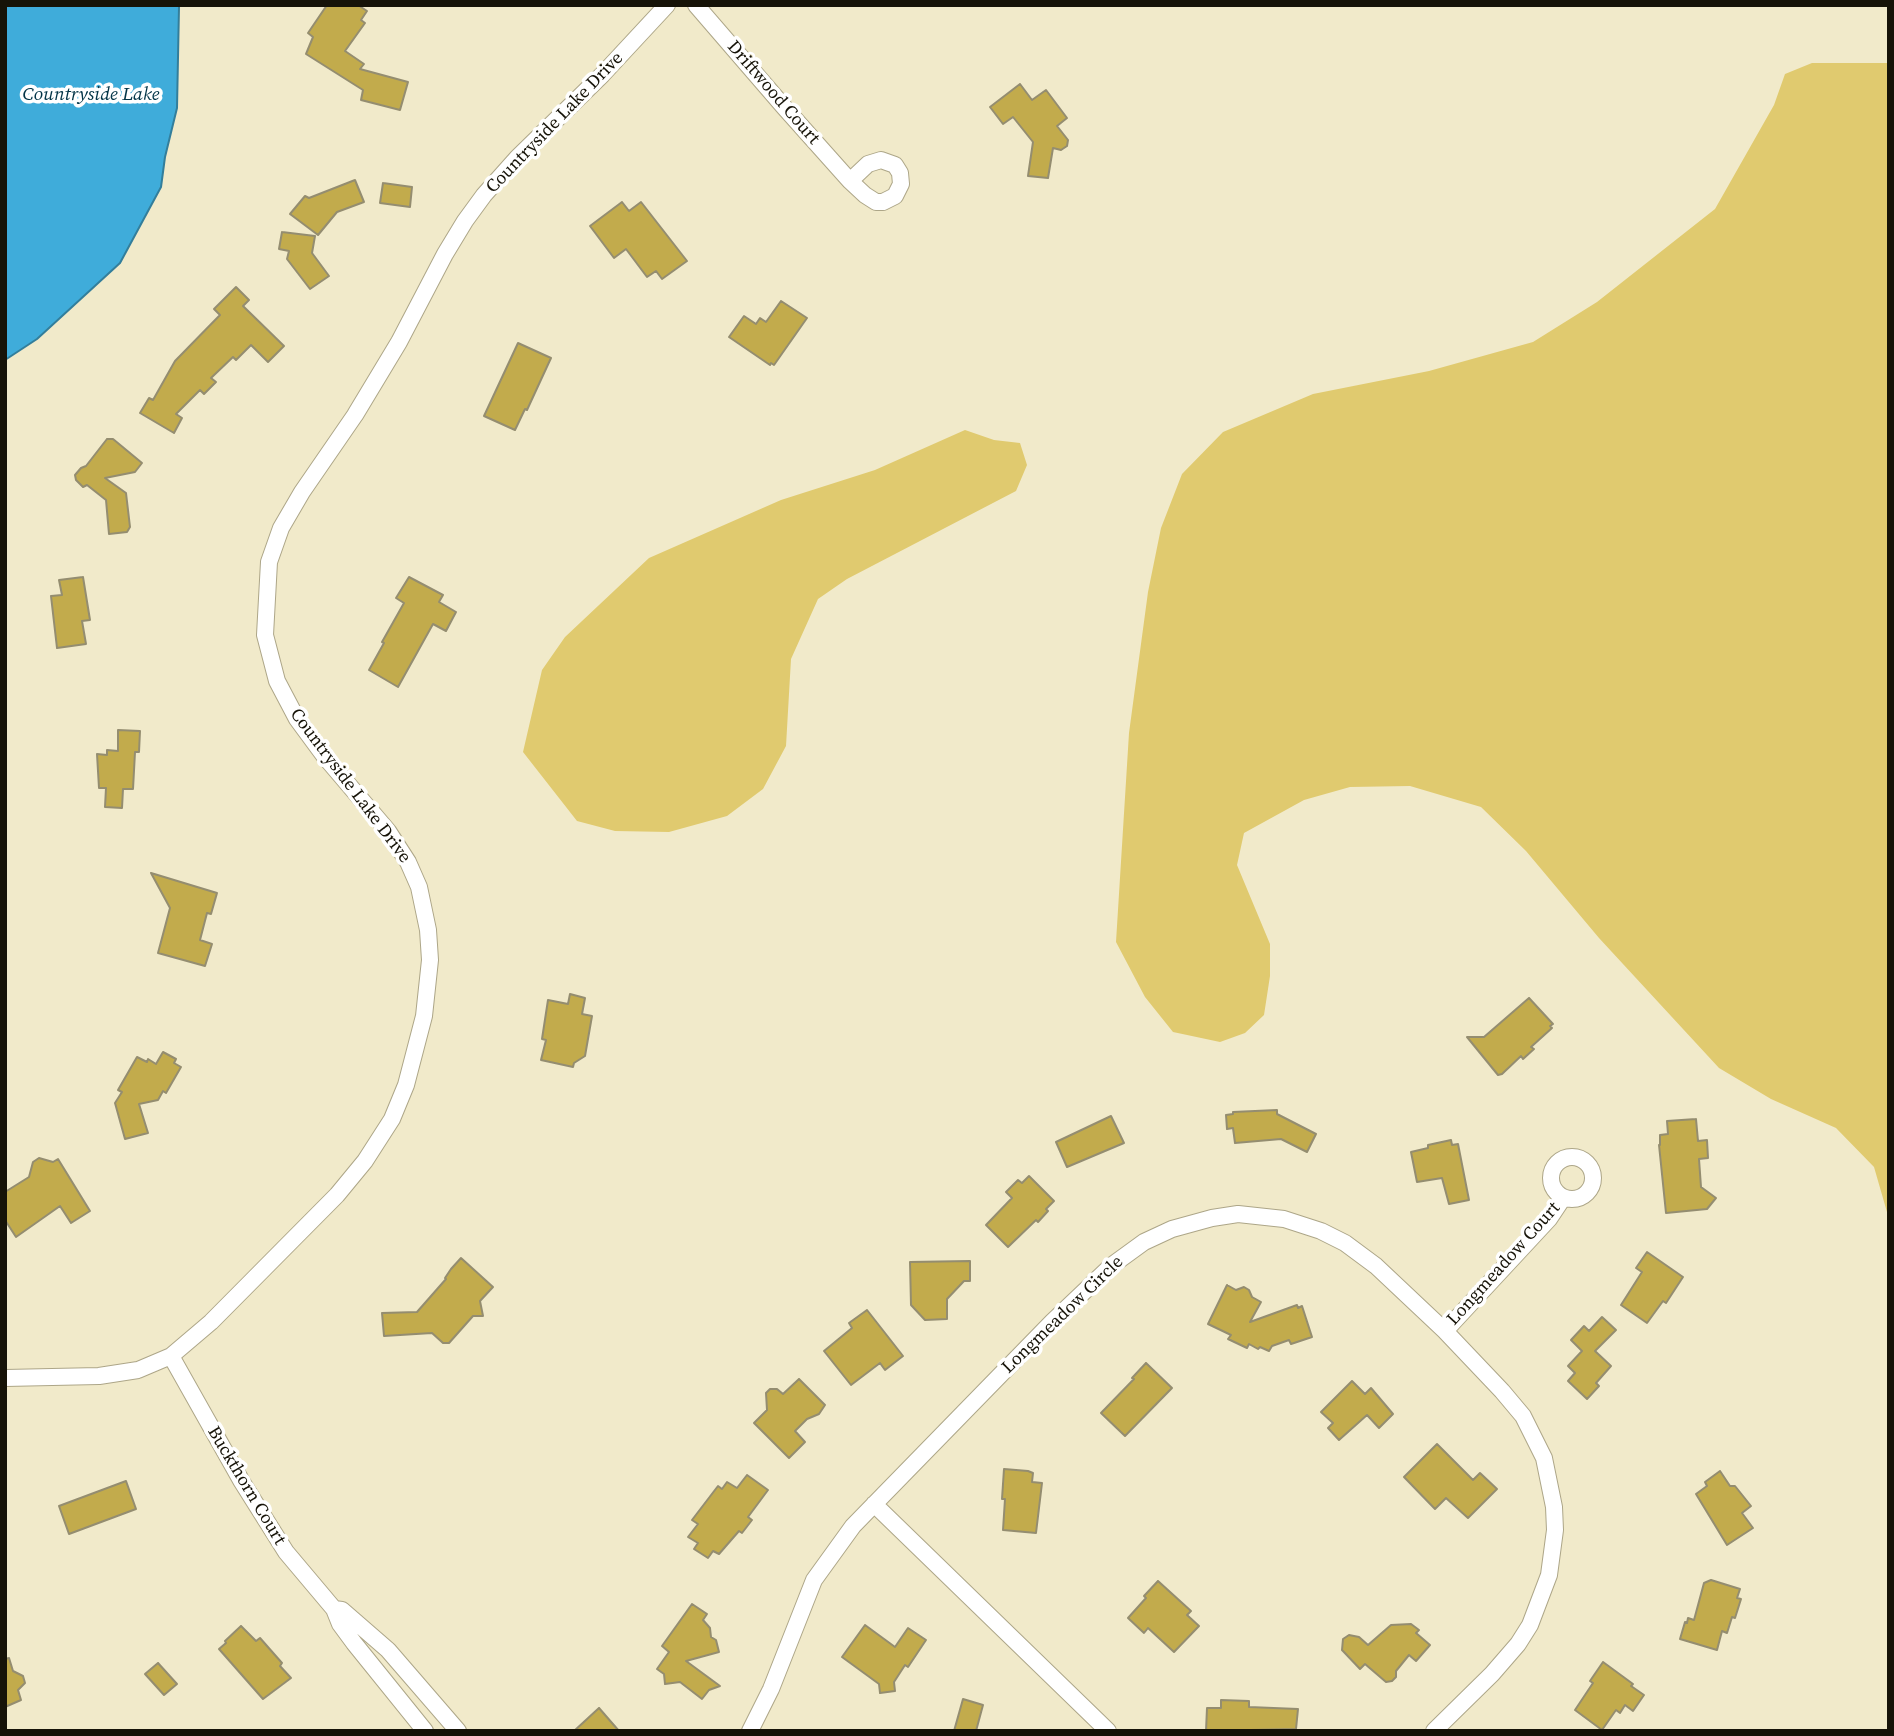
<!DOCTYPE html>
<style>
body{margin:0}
#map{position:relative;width:1894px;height:1736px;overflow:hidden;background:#f1eaca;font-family:"Source Serif 4",serif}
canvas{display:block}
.frame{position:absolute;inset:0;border:7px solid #161308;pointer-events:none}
</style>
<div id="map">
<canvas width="1894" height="1736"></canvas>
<div class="frame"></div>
</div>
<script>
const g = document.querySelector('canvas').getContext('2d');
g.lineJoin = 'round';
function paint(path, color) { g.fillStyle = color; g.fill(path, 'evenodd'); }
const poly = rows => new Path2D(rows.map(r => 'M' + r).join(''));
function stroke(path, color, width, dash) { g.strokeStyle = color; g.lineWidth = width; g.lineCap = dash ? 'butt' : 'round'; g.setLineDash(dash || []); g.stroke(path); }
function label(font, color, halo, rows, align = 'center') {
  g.font = font + ' "Source Serif 4",serif'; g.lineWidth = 7; g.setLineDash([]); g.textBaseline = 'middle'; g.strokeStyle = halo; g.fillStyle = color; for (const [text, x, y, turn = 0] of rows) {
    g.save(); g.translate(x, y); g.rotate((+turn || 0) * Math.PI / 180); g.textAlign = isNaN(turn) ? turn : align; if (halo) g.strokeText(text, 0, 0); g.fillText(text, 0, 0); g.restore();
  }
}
paint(poly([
 [1812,63,1889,63,1889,1219,1874,1167,1836,1128,1771,1099,1719,1068,1599,938,1526,851,1481,807,1410,786,1350,787,1304,800,1244,833,1237,865,1270,944,1270,976,1264,1015,1245,1033,1220,1042,1173,1032,1145,997,1116,942,1129,733,1148,592,1161,528,1182,474,1223,432,1313,394,1429,371,1533,342,1597,302,1715,209,1774,105,1785,74],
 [965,430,994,440,1020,443,1027,465,1016,491,847,579,818,599,791,659,786,746,763,789,727,816,669,832,615,831,577,821,523,752,542,670,565,637,649,558,781,500,875,470]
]), '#e0ca6f');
const water = poly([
 [5,5,178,5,179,7,177,108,165,157,161,187,120,263,37,339,5,360,5,5]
]);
paint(water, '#3facda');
stroke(water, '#337e9b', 2);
const building = poly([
 [327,5,358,5,367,11,361,20,365,23,345,51,364,64,360,69,408,82,400,110,361,100,363,90,306,54,313,37,308,33,327,5],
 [1020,84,1032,100,1046,90,1067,118,1057,126,1068,140,1067,146,1061,150,1053,148,1048,178,1028,176,1033,142,1013,117,1003,124,990,107,1020,84],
 [355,180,364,202,337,212,318,235,290,214,305,196,309,198,355,180],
 [383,183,412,187,410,207,380,203,383,183],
 [622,202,629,211,641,202,687,261,662,279,656,271,647,277,626,249,614,258,590,226,622,202],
 [282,232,315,236,312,253,329,276,310,289,287,259,289,251,279,249,282,232],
 [236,287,249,300,243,306,284,346,268,362,251,345,236,360,233,357,211,378,216,382,204,394,200,390,176,414,182,418,174,433,140,413,149,398,153,400,175,361,220,315,214,309,236,287],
 [781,301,807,318,774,365,771,363,770,365,729,337,744,316,756,324,760,318,766,322,781,301],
 [518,343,551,358,527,410,525,409,515,430,484,416,518,343],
 [107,439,113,439,142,463,135,472,105,478,126,493,130,527,127,532,109,534,106,500,87,485,83,487,76,480,75,475,81,468,86,466,107,439],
 [83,577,90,620,82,621,86,644,57,648,51,596,62,595,59,580,83,577],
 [409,577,443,595,439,602,456,612,446,631,433,624,398,687,369,670,384,643,382,642,404,603,396,598,409,577],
 [118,730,140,731,139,752,135,752,133,789,123,789,122,808,105,807,106,788,99,788,97,754,107,755,107,750,118,751,118,730],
 [151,873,217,893,211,914,207,913,200,940,212,944,205,966,158,953,170,908,151,873],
 [570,994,585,998,582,1014,592,1016,585,1056,574,1063,573,1067,541,1060,546,1040,542,1039,548,1000,568,1004,570,994],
 [1529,998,1553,1024,1550,1026,1552,1028,1531,1047,1534,1049,1523,1059,1521,1056,1502,1074,1498,1075,1467,1037,1484,1037,1529,998],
 [163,1052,176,1059,174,1063,181,1067,166,1093,163,1091,158,1100,139,1104,148,1133,125,1139,115,1103,122,1092,118,1090,137,1057,147,1062,148,1059,156,1064,163,1052],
 [1277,1110,1277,1114,1316,1134,1307,1152,1281,1139,1235,1143,1233,1128,1227,1129,1226,1115,1233,1114,1233,1112,1277,1110],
 [1111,1116,1124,1143,1067,1167,1056,1142,1111,1116],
 [1696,1119,1698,1141,1707,1140,1708,1158,1699,1159,1701,1187,1716,1198,1707,1209,1666,1213,1659,1145,1660,1145,1660,1135,1668,1134,1667,1121,1696,1119],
 [1451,1140,1452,1145,1458,1144,1469,1200,1449,1204,1442,1178,1417,1182,1411,1152,1428,1148,1428,1145,1451,1140],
 [39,1158,53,1162,58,1159,90,1211,71,1223,60,1206,16,1237,5,1220,5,1192,29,1177,33,1162,39,1158],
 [1029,1176,1054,1201,1046,1209,1048,1211,1038,1222,1036,1220,1008,1247,986,1225,1012,1198,1006,1192,1018,1180,1022,1183,1029,1176],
 [1647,1252,1683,1277,1666,1303,1663,1301,1647,1323,1621,1305,1642,1272,1636,1268,1647,1252],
 [461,1258,493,1287,480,1301,483,1316,473,1316,449,1343,443,1343,432,1333,384,1336,382,1313,417,1312,446,1279,445,1278,451,1269,461,1258],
 [970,1261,970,1281,964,1281,947,1299,947,1319,925,1320,911,1305,910,1262,970,1261],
 [1227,1285,1236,1290,1244,1287,1249,1290,1252,1297,1261,1302,1250,1322,1297,1305,1298,1308,1302,1306,1312,1337,1291,1344,1289,1340,1272,1346,1269,1351,1260,1347,1258,1349,1249,1344,1247,1348,1228,1339,1231,1335,1208,1324,1227,1285],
 [867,1310,903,1356,885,1370,880,1363,851,1385,824,1351,852,1328,849,1323,867,1310],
 [1602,1317,1616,1330,1595,1351,1611,1366,1596,1383,1599,1386,1587,1399,1568,1381,1575,1373,1568,1366,1582,1351,1571,1340,1584,1326,1589,1331,1602,1317],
 [1146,1363,1172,1388,1125,1436,1101,1413,1134,1379,1132,1378,1146,1363],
 [799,1379,825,1405,819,1414,807,1419,795,1431,805,1442,789,1458,754,1423,767,1410,766,1393,770,1389,777,1389,783,1394,799,1379],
 [1352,1381,1365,1394,1371,1388,1393,1414,1379,1428,1367,1415,1339,1440,1328,1428,1333,1423,1321,1412,1352,1381],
 [1437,1444,1473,1480,1480,1473,1497,1489,1468,1518,1446,1498,1435,1509,1404,1477,1437,1444],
 [1004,1469,1028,1471,1033,1473,1032,1482,1042,1483,1036,1533,1003,1530,1005,1499,1002,1499,1004,1469],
 [1720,1471,1730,1486,1735,1486,1751,1506,1742,1513,1753,1528,1727,1545,1696,1494,1707,1486,1705,1482,1720,1471],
 [747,1475,768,1490,748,1517,752,1520,742,1533,739,1531,719,1554,713,1551,708,1558,694,1549,698,1543,688,1537,698,1524,692,1520,718,1486,722,1489,727,1482,737,1488,747,1475],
 [126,1481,136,1509,69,1534,59,1506,126,1481],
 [1711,1580,1740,1589,1737,1598,1741,1599,1735,1618,1732,1617,1727,1633,1722,1631,1717,1650,1680,1639,1685,1622,1687,1623,1688,1618,1694,1620,1704,1583,1711,1580],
 [1158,1581,1191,1611,1187,1615,1199,1626,1174,1652,1148,1628,1144,1633,1128,1618,1146,1598,1144,1596,1158,1581],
 [692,1604,707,1614,703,1620,710,1628,711,1637,716,1640,719,1652,686,1661,720,1686,709,1690,702,1699,680,1682,665,1684,664,1674,657,1669,669,1652,662,1646,692,1604],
 [1411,1624,1419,1630,1416,1633,1430,1645,1416,1661,1409,1655,1396,1671,1396,1677,1392,1681,1386,1682,1365,1664,1360,1669,1342,1650,1343,1639,1349,1635,1359,1637,1368,1645,1391,1625,1411,1624],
 [865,1625,895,1647,908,1628,926,1640,908,1667,905,1665,894,1682,895,1691,880,1693,879,1684,842,1657,865,1625],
 [241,1626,256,1641,260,1638,282,1663,280,1666,291,1678,263,1699,219,1649,226,1643,225,1641,241,1626],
 [9,1658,13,1671,23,1676,25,1683,18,1690,21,1700,5,1707,5,1659,9,1658],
 [1603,1662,1633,1684,1631,1686,1644,1695,1633,1711,1625,1705,1620,1713,1616,1710,1602,1730,1575,1710,1593,1683,1590,1681,1603,1662],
 [158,1663,177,1684,164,1695,145,1674,158,1663],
 [963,1699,983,1705,976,1731,954,1731,963,1699],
 [1221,1700,1249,1701,1249,1707,1298,1709,1296,1729,1206,1731,1207,1708,1221,1708,1221,1700],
 [599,1708,619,1731,574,1731,599,1708]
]);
paint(building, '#c2ab4c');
stroke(building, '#948d70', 2);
const minor = poly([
 [696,5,784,107,850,181,865,195,876,202,883,202,895,196,901,184,900,173,895,165,881,160,868,164,850,181],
 '1551 1178a21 21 0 1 1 42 0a21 21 0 1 1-42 0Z',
 [1445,1331,1549,1219,1563,1198],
 [171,1356,242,1482,286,1552,334,1609,340,1624,354,1643,425,1731],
 [5,1378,99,1376,138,1370,171,1356,211,1322,337,1195,365,1161,392,1119,406,1085,424,1016,430,960,428,930,419,887,408,862,388,831,325,757,297,719,277,681,265,635,269,562,281,528,302,492,355,415,399,342,445,254,465,221,484,195,517,158,602,75,667,5],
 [874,1504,1108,1731],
 [334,1609,342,1610,388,1650,458,1731],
 [750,1731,771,1689,814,1580,853,1526,1052,1322,1111,1266,1144,1242,1172,1229,1212,1218,1238,1214,1284,1219,1321,1231,1345,1243,1376,1266,1445,1331,1502,1391,1523,1416,1544,1458,1554,1507,1555,1530,1549,1575,1530,1625,1518,1644,1492,1674,1434,1731]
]);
stroke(minor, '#ada688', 18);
stroke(minor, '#fff', 16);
label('18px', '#161308', '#fff', [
 ["Driftwood Court",773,93,49],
 ["Countryside Lake Drive",555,123,-46],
 ["Countryside Lake Drive",350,786,53],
 ["Longmeadow Court",1504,1264,-48],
 ["Longmeadow Circle",1063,1315,-44],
 ["Buckthorn Court",246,1486,59]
]);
label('italic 19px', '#023447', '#fff', [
 ["Countryside Lake",91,95]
]);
</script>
